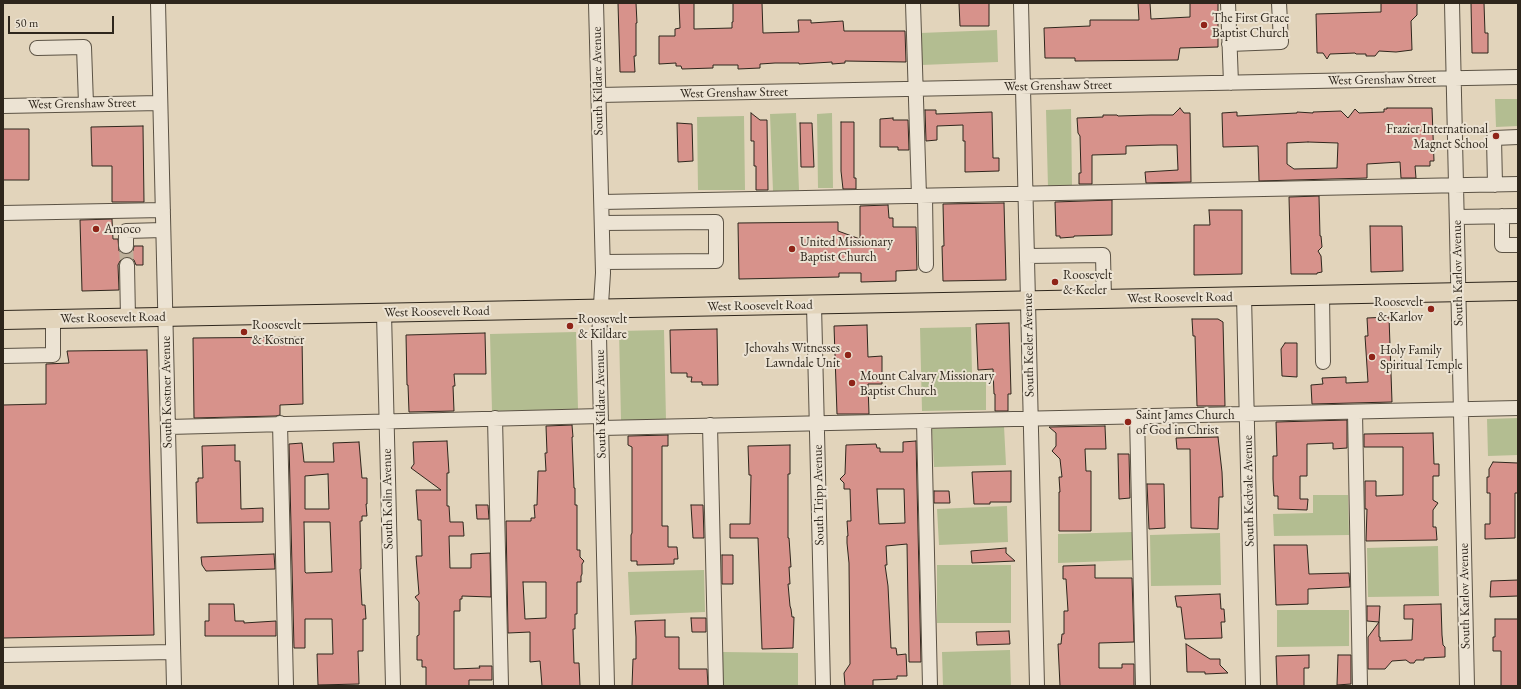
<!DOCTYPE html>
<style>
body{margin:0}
#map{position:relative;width:1521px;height:689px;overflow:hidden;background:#e2d4bb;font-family:"EB Garamond",serif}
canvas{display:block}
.frame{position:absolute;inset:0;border:4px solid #2e261c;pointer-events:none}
.scale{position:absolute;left:8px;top:16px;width:106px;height:18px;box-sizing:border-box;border:2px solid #2e261c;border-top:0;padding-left:5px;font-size:12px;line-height:14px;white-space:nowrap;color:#2e261c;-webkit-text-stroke:3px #ece3d3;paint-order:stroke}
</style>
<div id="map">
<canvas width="1521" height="689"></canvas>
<div class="frame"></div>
<div class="scale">50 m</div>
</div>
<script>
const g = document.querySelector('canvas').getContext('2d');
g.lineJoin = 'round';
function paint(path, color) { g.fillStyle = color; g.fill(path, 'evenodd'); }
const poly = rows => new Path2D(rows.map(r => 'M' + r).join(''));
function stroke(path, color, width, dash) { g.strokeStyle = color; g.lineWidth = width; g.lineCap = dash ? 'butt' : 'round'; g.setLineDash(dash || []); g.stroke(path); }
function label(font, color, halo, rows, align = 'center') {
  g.font = font + ' "EB Garamond",serif'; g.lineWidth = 4; g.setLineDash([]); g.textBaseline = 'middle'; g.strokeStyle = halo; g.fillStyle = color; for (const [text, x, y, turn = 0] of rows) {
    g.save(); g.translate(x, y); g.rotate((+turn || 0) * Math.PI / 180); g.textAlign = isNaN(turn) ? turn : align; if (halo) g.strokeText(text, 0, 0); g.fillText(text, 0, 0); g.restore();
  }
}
paint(poly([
 [997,30,998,62,921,65,920,33],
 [1495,99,1518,99,1518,126,1496,127],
 [1071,109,1072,187,1048,187,1046,110],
 [796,113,799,190,773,191,770,114],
 [832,113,833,188,818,188,817,114],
 [744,116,745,190,698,190,697,117],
 [971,327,972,374,986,374,986,410,922,411,920,328],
 [664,330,666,420,621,420,619,331],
 [576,332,578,409,492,411,490,334],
 [1518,418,1518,455,1488,456,1487,419],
 [1004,426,1006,465,934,467,932,429],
 [1313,495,1348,495,1349,535,1274,536,1273,514,1313,513],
 [1007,506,1008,542,939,545,937,509],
 [1134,532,1135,560,1058,563,1058,534],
 [1220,533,1221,585,1151,586,1150,535],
 [1438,546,1439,596,1368,597,1367,548],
 [937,565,1011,565,1011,623,937,623],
 [704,570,705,612,630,615,628,572],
 [1277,610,1349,610,1349,646,1277,647],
 [1010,650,1011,686,943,686,942,652],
 [723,652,798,653,798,686,722,686]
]), '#b3bd91');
const building = poly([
 [618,3,636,3,637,23,636,23,636,56,634,56,635,72,620,72,618,3],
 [679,3,694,3,694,29,732,28,732,22,733,22,733,3,762,3,763,33,799,32,798,20,811,20,811,23,843,21,844,31,905,31,906,62,845,61,845,63,832,64,832,62,799,64,799,63,775,63,760,64,760,68,738,69,738,65,713,65,713,68,682,69,681,66,676,66,676,63,659,64,659,36,675,36,675,29,680,28,679,3],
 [959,3,989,3,989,26,960,26,959,3],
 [1138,3,1150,3,1151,19,1190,17,1190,3,1218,3,1218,47,1180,48,1178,60,1075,61,1075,58,1045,58,1044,28,1090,26,1090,20,1139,20,1138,3],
 [1381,3,1417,3,1417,15,1411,21,1412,50,1396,52,1379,51,1375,56,1366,56,1366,54,1356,54,1355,53,1330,54,1327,59,1323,53,1317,53,1316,14,1381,12,1381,3],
 [1471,3,1484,3,1485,33,1488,33,1488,53,1472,53,1471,3],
 [1180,108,1184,113,1190,113,1191,182,1146,183,1145,172,1178,170,1177,145,1161,145,1126,146,1126,154,1092,155,1092,184,1079,184,1079,173,1081,173,1080,136,1078,133,1077,118,1103,117,1103,115,1117,115,1118,116,1151,115,1173,115,1180,108],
 [1387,108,1432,108,1434,161,1430,161,1430,166,1415,166,1416,178,1401,178,1400,162,1367,164,1367,178,1259,181,1258,146,1223,147,1222,113,1237,112,1237,116,1297,113,1297,112,1313,113,1313,112,1341,111,1348,118,1355,109,1359,113,1384,112,1384,109,1387,109,1387,108],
 [1308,142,1338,143,1337,168,1294,169,1287,164,1287,143,1308,142],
 [925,110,936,110,936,114,992,112,993,158,999,158,999,171,965,172,965,141,963,141,963,125,937,126,937,140,926,141,925,110],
 [751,113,760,120,767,120,768,190,756,190,756,166,754,166,754,141,751,141,751,113],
 [893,118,893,120,908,120,909,150,898,150,898,147,880,147,880,119,893,118],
 [841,122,854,122,854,178,856,178,856,189,843,189,841,171,841,122],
 [677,123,692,124,693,161,678,162,677,123],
 [800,123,812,123,814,167,801,167,800,123],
 [143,126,144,202,112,202,112,166,92,166,91,127,143,126],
 [3,129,29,129,29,180,3,180,3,129],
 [1319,196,1320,236,1321,236,1322,247,1318,251,1321,256,1322,272,1317,273,1317,274,1291,274,1289,197,1319,196],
 [1112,200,1112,235,1074,236,1074,237,1060,238,1060,236,1056,236,1055,202,1112,200],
 [1004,203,1006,280,943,281,942,246,944,246,943,204,1004,203],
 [888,205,889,218,893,218,893,227,916,227,917,270,896,271,896,281,861,282,861,273,839,273,839,277,739,279,738,223,838,222,838,231,860,239,860,206,888,205],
 [1209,210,1242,210,1242,274,1194,275,1194,225,1210,225,1209,210],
 [112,219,113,239,118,239,119,251,122,254,126,254,133,251,134,246,143,246,143,265,136,265,134,260,131,257,123,258,120,261,118,265,119,290,82,291,80,220,112,219],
 [1370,226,1402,226,1403,271,1371,272,1370,226],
 [1389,317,1392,402,1312,404,1311,385,1323,384,1322,378,1346,377,1346,383,1368,382,1365,336,1368,336,1367,318,1389,317],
 [1192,319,1218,319,1223,322,1225,406,1197,406,1195,336,1193,336,1192,319],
 [1009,323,1011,394,1008,394,1008,411,995,411,995,394,994,394,993,369,978,370,976,324,1009,323],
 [867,325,868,357,882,356,882,384,868,384,869,414,837,414,834,326,867,325],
 [717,329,718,385,702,385,702,382,691,382,692,377,687,377,687,373,671,373,670,330,717,329],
 [485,333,486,374,454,374,455,386,453,386,454,411,409,412,408,385,407,385,406,335,485,333],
 [302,337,303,404,280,405,280,415,276,416,194,418,193,338,302,337],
 [1285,343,1297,343,1297,377,1282,376,1281,349,1285,343],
 [147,350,154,635,3,638,3,405,46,404,46,364,69,363,67,351,147,350],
 [1347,420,1347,448,1333,449,1333,443,1307,444,1307,476,1300,476,1300,499,1308,499,1307,510,1278,509,1278,496,1274,496,1273,479,1273,456,1277,456,1276,422,1347,420],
 [572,425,573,437,572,437,574,488,575,488,575,505,577,505,577,550,580,550,580,557,584,561,582,564,582,574,581,576,581,582,577,582,577,614,575,614,575,629,573,629,574,663,579,663,580,686,542,686,540,661,530,662,530,632,508,633,506,521,531,521,531,518,535,518,534,505,537,505,538,471,546,471,545,453,547,453,546,426,572,425],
 [523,582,546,582,546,618,525,619,523,582],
 [1105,426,1106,449,1085,449,1086,471,1091,471,1091,531,1059,531,1059,492,1060,492,1059,477,1062,477,1060,459,1052,451,1056,446,1056,433,1049,427,1105,426],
 [1433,433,1434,464,1439,464,1439,476,1433,476,1433,500,1438,503,1433,510,1433,527,1436,527,1437,540,1366,541,1367,509,1365,509,1365,481,1376,481,1376,496,1403,495,1403,447,1364,447,1364,434,1433,433],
 [668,435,668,446,662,446,662,526,668,526,668,547,677,547,678,559,674,559,674,564,637,565,637,561,631,561,631,535,632,533,632,447,628,445,628,436,668,435],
 [1218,437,1222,472,1223,497,1219,497,1218,529,1191,528,1190,449,1177,449,1176,438,1218,437],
 [447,441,449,473,447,473,447,506,449,506,450,522,463,522,464,536,449,536,450,568,471,568,471,554,490,553,491,597,462,596,462,599,460,599,460,611,454,611,454,669,480,668,479,666,492,666,492,680,469,680,469,686,426,686,426,667,422,667,422,660,417,660,417,636,419,635,419,602,415,597,419,594,416,556,422,556,421,520,418,520,416,490,441,490,411,468,414,464,413,442,447,441],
 [916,441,921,662,909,662,907,544,886,546,887,565,885,565,888,586,891,648,896,648,897,655,906,654,907,676,897,676,897,679,873,680,873,686,845,686,844,673,850,664,849,563,847,543,847,536,848,536,847,521,851,521,850,489,844,489,844,483,840,479,845,474,846,445,876,444,877,448,880,448,880,452,903,452,903,442,916,441],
 [877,489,904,489,905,523,879,524,877,489],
 [359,442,362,478,367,478,367,504,366,504,367,516,362,516,362,521,360,521,361,565,361,569,360,569,362,605,365,605,366,619,363,619,363,651,358,651,359,684,318,685,317,654,333,654,332,619,305,619,305,648,294,648,289,444,302,443,304,462,334,462,333,443,359,442],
 [328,474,329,509,305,509,305,476,328,474],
 [304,522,330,522,332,572,306,573,305,572,304,522],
 [235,445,235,461,240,461,241,509,263,508,263,522,197,523,196,482,198,482,198,478,203,478,202,446,235,445],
 [790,445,790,474,788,474,788,538,789,538,791,567,789,567,790,584,788,584,790,606,791,609,792,617,794,617,793,648,762,649,758,538,730,538,730,524,750,524,751,475,749,475,748,446,790,445],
 [1118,454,1129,454,1130,498,1119,499,1118,454],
 [1493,462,1518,463,1518,493,1515,493,1515,538,1485,539,1485,524,1490,524,1490,493,1487,493,1487,477,1489,477,1489,469,1493,462],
 [1011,471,1011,502,990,502,990,504,974,504,972,472,1011,471],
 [1147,484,1164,484,1165,528,1149,529,1147,484],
 [934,491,949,491,950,503,934,503,934,491],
 [476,505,488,505,489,519,477,519,476,505],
 [691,505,703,505,704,538,693,538,691,505],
 [1274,545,1307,545,1309,574,1349,573,1350,587,1308,589,1308,604,1276,605,1274,545],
 [1006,548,1006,553,1015,561,972,563,971,551,1006,548],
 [274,554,275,569,206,571,202,565,201,557,274,554],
 [722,555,733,555,733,584,722,584,722,555],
 [1095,565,1095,578,1132,578,1134,642,1099,643,1099,668,1122,668,1122,664,1134,664,1134,686,1060,686,1058,644,1061,644,1062,634,1064,634,1064,611,1068,611,1066,579,1063,579,1063,566,1095,565],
 [1518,580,1518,596,1490,597,1491,581,1518,580],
 [1220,594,1221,609,1224,609,1225,622,1221,622,1222,638,1185,639,1181,607,1177,607,1175,596,1220,594],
 [209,604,234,604,235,621,244,621,244,623,276,621,276,636,205,636,205,621,209,621,209,604],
 [1441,604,1442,635,1443,645,1445,647,1445,657,1424,658,1424,660,1416,660,1414,663,1410,663,1406,660,1392,661,1385,669,1368,669,1368,637,1379,622,1379,637,1380,637,1380,641,1412,640,1413,619,1404,619,1404,605,1441,604],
 [1367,606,1380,606,1379,622,1367,621,1367,606],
 [691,618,706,618,706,632,692,632,691,618],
 [1495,619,1518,619,1518,686,1501,686,1501,651,1493,651,1493,637,1495,637,1495,619],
 [665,620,665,637,679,637,679,669,707,669,708,686,632,686,633,659,636,659,636,637,635,621,665,620],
 [1009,631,1010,644,977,645,976,632,1009,631],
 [1186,644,1210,659,1220,659,1220,665,1228,673,1205,674,1205,672,1187,672,1186,644],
 [1309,655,1309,668,1304,668,1304,686,1277,686,1276,656,1309,655],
 [1338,655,1351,655,1351,684,1337,685,1338,655]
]);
paint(building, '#d7928b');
stroke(building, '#2e261c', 1);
stroke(poly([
 [126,246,127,265]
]), '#beb19b', 14, [14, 7]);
const minor = poly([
 [158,3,174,686],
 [596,3,603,273,599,336,607,686],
 [913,3,919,196],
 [1021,3,1037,686],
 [1228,3,1231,83],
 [1452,3,1467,686],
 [1229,44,1281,42,1279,3],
 [37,48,84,47,86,104],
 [599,95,1518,77],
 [3,106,160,103],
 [1495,185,1494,138,1518,137],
 [925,196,926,265],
 [602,202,1518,184],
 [3,213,163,210],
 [1502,216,1502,245,1518,245],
 [1457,217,1518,216],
 [602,223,716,222,716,261,603,262],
 [126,246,126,231,163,230],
 [1027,256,1103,255,1104,299],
 [127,265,128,318],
 [1322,295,1323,362],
 [1244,296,1253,686],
 [814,305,823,686],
 [384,313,393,686],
 [3,356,53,355,53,319],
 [1355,412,1360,686],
 [1137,416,1143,686],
 [495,418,501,686],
 [924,421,930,686],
 [280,423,286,686],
 [710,425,716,686],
 [168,427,601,416],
 [601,428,1518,408],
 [3,655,173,652]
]);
const major = poly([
 [3,320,1518,291]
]);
stroke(minor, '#5b5244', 16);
stroke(major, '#2e261c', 20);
stroke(minor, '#ece3d3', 14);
stroke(major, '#e2d4bb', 18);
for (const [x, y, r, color] of [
 [1204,25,4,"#8f2418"],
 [1496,136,4,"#8f2418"],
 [96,229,4,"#8f2418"],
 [792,249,4,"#8f2418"],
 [1055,282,4,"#8f2418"],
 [1431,309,4,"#8f2418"],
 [570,326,4,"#8f2418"],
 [244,332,4,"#8f2418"],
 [848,355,4,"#8f2418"],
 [1372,357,4,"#8f2418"],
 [852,383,4,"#8f2418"],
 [1128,422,4,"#8f2418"]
]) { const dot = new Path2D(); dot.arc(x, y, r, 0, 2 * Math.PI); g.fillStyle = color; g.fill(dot); stroke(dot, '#ece3d3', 1.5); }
label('13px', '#2e261c', '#ece3d3', [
 ["The First Grace",1212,18],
 ["Baptist Church",1212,33],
 ["Frazier International",1488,129,"right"],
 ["Magnet School",1488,144,"right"],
 ["Amoco",104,229],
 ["United Missionary",800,242],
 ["Baptist Church",800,257],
 ["Roosevelt",1063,275],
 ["& Keeler",1063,290],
 ["Roosevelt",1423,302,"right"],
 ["& Karlov",1423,317,"right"],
 ["Roosevelt",578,319],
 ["& Kildare",578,334],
 ["Roosevelt",252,325],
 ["& Kostner",252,340],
 ["Jehovahs Witnesses",840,348,"right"],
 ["Lawndale Unit",840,363,"right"],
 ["Holy Family",1380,350],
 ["Spiritual Temple",1380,365],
 ["Mount Calvary Missionary",860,376],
 ["Baptist Church",860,391],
 ["Saint James Church",1136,415],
 ["of God in Christ",1136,430]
], 'left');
label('13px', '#2e261c', '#ece3d3', [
 ["West Grenshaw Street",1382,80,-1],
 ["South Kildare Avenue",598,81,-91],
 ["West Grenshaw Street",1058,86,-1],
 ["West Grenshaw Street",734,93,-1],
 ["West Grenshaw Street",82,104,-1],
 ["South Karlov Avenue",1458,273,-91],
 ["West Roosevelt Road",1180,298,-1],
 ["West Roosevelt Road",760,306,-1],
 ["West Roosevelt Road",437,312,-1],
 ["West Roosevelt Road",113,318,-1],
 ["South Keeler Avenue",1029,345,-91],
 ["South Kostner Avenue",167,392,-91],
 ["South Kildare Avenue",601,404,-91],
 ["South Kedvale Avenue",1249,491,-91],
 ["South Tripp Avenue",819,495,-91],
 ["South Kolin Avenue",388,499,-91],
 ["South Karlov Avenue",1465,596,-91]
]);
</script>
